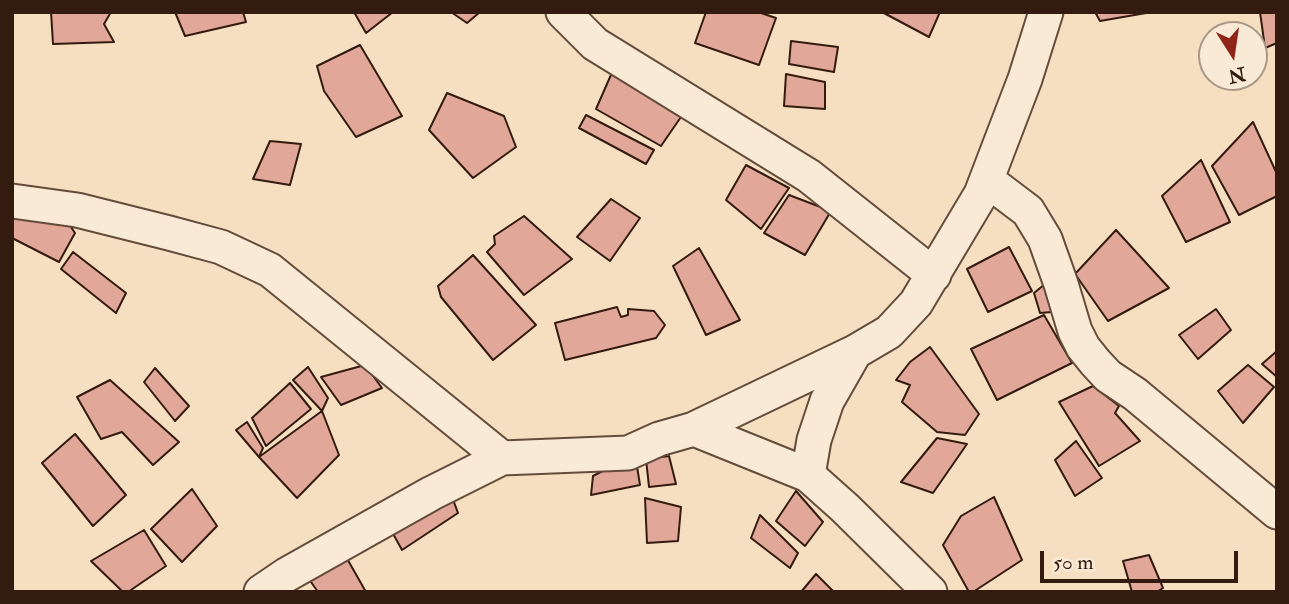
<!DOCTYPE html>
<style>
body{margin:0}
#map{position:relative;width:1289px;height:604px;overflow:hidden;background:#f6dfc0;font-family:"IM FELL Double Pica",serif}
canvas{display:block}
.frame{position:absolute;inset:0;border:14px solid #341b0f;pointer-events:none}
.north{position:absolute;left:1198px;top:21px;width:70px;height:70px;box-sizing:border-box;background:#f9ead6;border:2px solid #aa9786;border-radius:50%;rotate:168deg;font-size:19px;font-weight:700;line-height:28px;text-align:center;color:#341b0f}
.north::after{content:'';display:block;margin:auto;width:24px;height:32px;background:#8f2418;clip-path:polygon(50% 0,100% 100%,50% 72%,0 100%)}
.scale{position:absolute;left:1040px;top:551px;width:198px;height:32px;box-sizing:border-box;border:4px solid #341b0f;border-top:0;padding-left:9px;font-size:21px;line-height:24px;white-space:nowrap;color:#341b0f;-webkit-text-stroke:5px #f9ead6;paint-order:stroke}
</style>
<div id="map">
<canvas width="1289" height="604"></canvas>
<div class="frame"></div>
<div class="north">N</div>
<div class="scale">50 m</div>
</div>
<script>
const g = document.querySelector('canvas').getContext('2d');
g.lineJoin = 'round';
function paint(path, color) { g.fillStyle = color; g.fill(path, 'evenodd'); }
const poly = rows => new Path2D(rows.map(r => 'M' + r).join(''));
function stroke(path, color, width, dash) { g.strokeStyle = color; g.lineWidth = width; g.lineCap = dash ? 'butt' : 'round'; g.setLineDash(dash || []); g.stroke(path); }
const building = poly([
 [51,12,111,12,104,24,114,42,53,44,51,12],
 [175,12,243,12,246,22,185,36,175,12],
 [354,12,393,12,366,33,354,12],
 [451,12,480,12,467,23,451,12],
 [706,12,758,12,776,18,759,65,695,43,706,12],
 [882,12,940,12,929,37,882,12],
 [1095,12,1152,12,1100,21,1095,12],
 [1260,12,1277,12,1277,43,1265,48,1260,12],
 [791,41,838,47,834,72,789,64,791,41],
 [360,45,402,116,356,137,324,91,317,66,360,45],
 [614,68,683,114,661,146,596,109,614,68],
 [786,74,825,82,825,109,784,106,786,74],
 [447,93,504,116,516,147,473,178,429,130,447,93],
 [586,115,654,150,646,164,579,128,586,115],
 [1253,122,1277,174,1277,196,1239,215,1212,166,1253,122],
 [270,141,301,144,290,185,253,179,270,141],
 [1201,160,1230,222,1186,242,1162,196,1201,160],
 [746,165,789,188,761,229,726,200,746,165],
 [789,195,831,211,805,255,764,233,789,195],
 [611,199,640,218,610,261,577,237,611,199],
 [12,207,61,212,75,233,59,262,12,238,12,207],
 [524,216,572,259,524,295,487,252,495,244,494,236,524,216],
 [1116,230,1169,288,1108,321,1075,274,1116,230],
 [1009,247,1032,291,988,312,967,269,1009,247],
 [699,248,740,320,706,335,673,266,699,248],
 [73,252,126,293,116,313,61,269,73,252],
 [473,255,536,325,493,360,441,297,438,286,473,255],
 [1045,284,1052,312,1040,313,1034,293,1045,284],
 [617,307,621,317,628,315,628,309,654,311,665,325,656,338,565,360,555,323,617,307],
 [1216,309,1231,330,1198,359,1179,335,1216,309],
 [1044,315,1072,363,997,400,971,349,1044,315],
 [930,347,979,414,965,435,937,432,902,402,910,385,896,380,910,362,930,347],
 [1277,351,1277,377,1262,364,1277,351],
 [365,365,382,388,341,405,321,377,365,365],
 [1248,365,1274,387,1243,423,1218,391,1248,365],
 [308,367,328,398,322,411,293,380,308,367],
 [155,368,189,406,175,421,144,382,155,368],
 [110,380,179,442,153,465,122,432,101,439,77,397,110,380],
 [290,383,311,409,266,446,252,418,290,383],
 [1093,386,1119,406,1115,413,1140,441,1099,466,1059,402,1093,386],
 [322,411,339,455,297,498,259,457,322,411],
 [247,422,263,448,259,457,236,430,247,422],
 [75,434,126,495,93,526,42,463,75,434],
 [937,438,967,444,933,493,901,482,937,438],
 [1076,441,1102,478,1075,496,1055,460,1076,441],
 [635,454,640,485,591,495,593,476,635,454],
 [669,456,676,484,649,487,646,459,669,456],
 [192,489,217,526,182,562,151,529,192,489],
 [796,491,823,522,805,546,776,521,796,491],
 [451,494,458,513,402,550,391,530,451,494],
 [994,497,1022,560,973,592,969,592,943,545,961,516,994,497],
 [645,498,681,507,678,541,647,543,645,498],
 [760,515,798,553,790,568,751,538,760,515],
 [144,530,166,566,128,592,123,592,91,561,144,530],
 [341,548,366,592,318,592,304,572,341,548],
 [1149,555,1163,588,1157,592,1132,592,1123,561,1149,555],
 [816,574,834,592,801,592,816,574]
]);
paint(building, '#e1a798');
stroke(building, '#341b0f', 2);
const minor = poly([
 [563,12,595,44,809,176,934,275],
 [987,180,1028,211,1045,239,1061,284,1075,331,1083,347,1095,362,1108,376,1135,394,1277,512],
 [12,201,77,210,169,233,221,247,270,270,502,458],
 [694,429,855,352,889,332,916,303,981,194,1025,79,1046,12],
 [808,475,814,440,827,401,855,352],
 [261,592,286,575,432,493,502,458,628,453,659,439,694,429,808,475,845,508,930,592]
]);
stroke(minor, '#644c3b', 37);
stroke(minor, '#f9ead6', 33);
</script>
